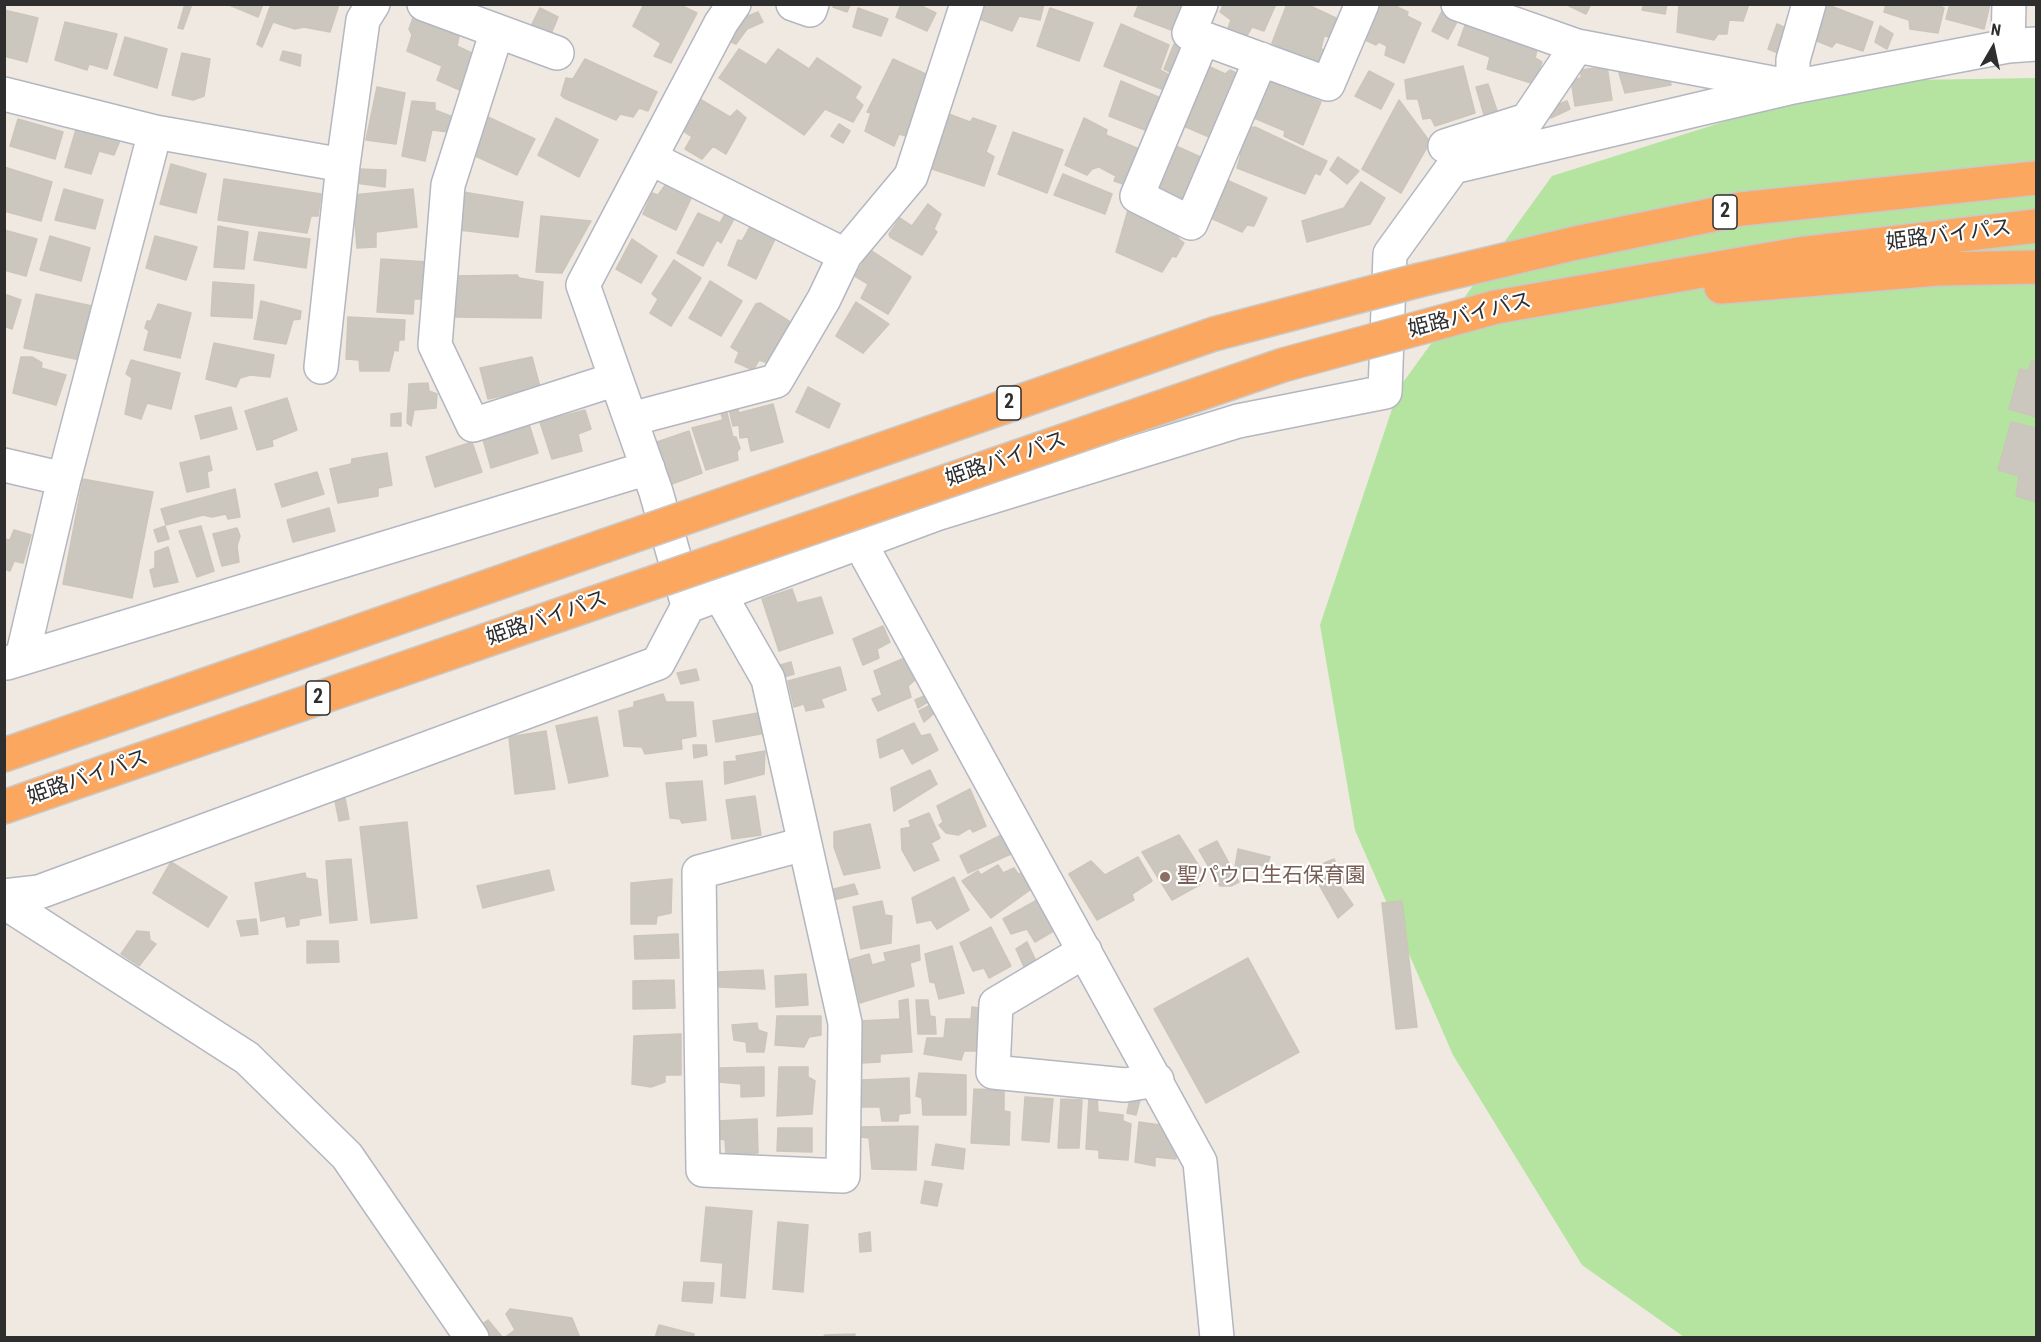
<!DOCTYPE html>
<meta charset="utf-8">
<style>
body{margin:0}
#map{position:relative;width:2041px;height:1342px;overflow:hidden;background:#efe9e1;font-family:"Roboto Condensed",sans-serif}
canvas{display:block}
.frame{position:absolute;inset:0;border:6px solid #2e2e2e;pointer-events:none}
.north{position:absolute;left:1963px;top:18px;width:60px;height:60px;-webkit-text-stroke:4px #fff;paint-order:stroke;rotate:9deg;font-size:16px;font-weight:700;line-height:24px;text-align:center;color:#2e2e2e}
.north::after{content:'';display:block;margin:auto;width:21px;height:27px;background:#2e2e2e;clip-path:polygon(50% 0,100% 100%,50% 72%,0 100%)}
</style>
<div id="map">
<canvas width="2041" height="1342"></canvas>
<div class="frame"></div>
<div class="north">N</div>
</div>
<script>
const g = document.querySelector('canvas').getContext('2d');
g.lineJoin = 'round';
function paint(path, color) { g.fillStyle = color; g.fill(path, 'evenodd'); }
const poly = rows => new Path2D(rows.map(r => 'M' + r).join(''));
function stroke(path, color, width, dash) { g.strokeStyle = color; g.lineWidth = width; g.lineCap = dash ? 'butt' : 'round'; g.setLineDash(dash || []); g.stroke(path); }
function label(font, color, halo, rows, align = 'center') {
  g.font = font + ' "Roboto Condensed","Noto Sans JP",sans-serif'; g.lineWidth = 4.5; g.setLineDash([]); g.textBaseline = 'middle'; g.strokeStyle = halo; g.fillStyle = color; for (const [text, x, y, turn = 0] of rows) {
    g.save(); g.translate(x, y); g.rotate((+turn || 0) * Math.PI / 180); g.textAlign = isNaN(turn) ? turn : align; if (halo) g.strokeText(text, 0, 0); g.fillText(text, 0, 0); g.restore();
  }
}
paint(poly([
 [2036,78,2036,1337,1684,1337,1582,1265,1453,1055,1355,830,1320,625,1399,388,1552,176,1853,81]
]), '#b5e3a0');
const building = poly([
 [185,4,192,4,183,29,178,28,185,4],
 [227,4,263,4,258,17,227,4],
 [271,4,339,4,330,32,304,27,295,29,273,22,262,47,257,44,271,4],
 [644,4,678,4,697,13,671,63,654,56,661,43,633,26,644,4],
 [834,4,848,4,850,5,847,12,833,7,834,4],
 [901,4,917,4,936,13,927,31,896,17,901,4],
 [983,4,1044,4,1040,20,1019,16,1012,31,977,18,983,4],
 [1139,4,1185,4,1174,31,1134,16,1139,4],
 [1219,4,1276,4,1264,31,1252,27,1246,37,1228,28,1231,20,1220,12,1223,6,1219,4],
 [1287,4,1306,4,1338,19,1329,37,1324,36,1321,48,1326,54,1318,67,1272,43,1287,4],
 [1374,4,1391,4,1408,12,1407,16,1421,23,1404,63,1385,55,1387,46,1379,42,1376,45,1361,38,1374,4],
 [1565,4,1591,4,1586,14,1565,4],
 [1644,4,1667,4,1665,14,1642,10,1644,4],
 [1679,4,1749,4,1743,21,1729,20,1727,34,1718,34,1714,40,1677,32,1679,4],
 [1886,4,1935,4,1944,8,1938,33,1910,29,1909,20,1884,12,1886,4],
 [1950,4,1990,4,1984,29,1946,19,1950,4],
 [1828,5,1873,22,1863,51,1836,42,1832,47,1817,41,1828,5],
 [540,8,558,17,551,34,532,24,540,8],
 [858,8,888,19,881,36,853,27,858,8],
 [1050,8,1093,23,1079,61,1037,46,1050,8],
 [4,10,38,18,27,62,4,56,4,10],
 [1442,11,1459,18,1448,39,1432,31,1442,11],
 [758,12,763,22,747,29,736,44,729,41,738,20,758,12],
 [414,15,461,27,457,46,476,55,462,91,437,80,442,66,407,51,412,35,409,29,414,15],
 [1468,17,1539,42,1535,58,1542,62,1534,84,1487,69,1490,57,1458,45,1468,17],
 [65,22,117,34,107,69,89,64,87,70,55,60,65,22],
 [1121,24,1169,45,1160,70,1171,76,1164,90,1104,66,1121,24],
 [1777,24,1786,28,1778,53,1768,49,1777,24],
 [1880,26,1893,34,1887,49,1875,42,1880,26],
 [125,37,167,49,157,88,114,75,125,37],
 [1174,44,1189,52,1178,76,1164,69,1174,44],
 [739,49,766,65,778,49,809,69,817,58,861,87,855,98,863,105,853,122,825,109,804,135,719,78,739,49],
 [283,51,301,55,300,66,280,60,283,51],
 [182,53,210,59,204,96,193,100,172,95,182,53],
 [585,59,657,92,648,111,639,108,633,117,620,114,616,120,564,98,561,95,566,78,573,79,585,59],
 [893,59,930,76,906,136,899,134,894,146,865,131,871,113,867,112,893,59],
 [1200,62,1225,74,1230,70,1244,77,1216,140,1179,124,1200,62],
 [1463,66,1475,113,1435,126,1431,118,1423,119,1418,99,1407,99,1405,80,1463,66],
 [1607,66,1612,100,1575,106,1571,80,1581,78,1581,70,1607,66],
 [1648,69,1669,74,1671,85,1625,93,1619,73,1648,69],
 [1369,71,1394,84,1381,109,1355,96,1369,71],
 [1264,78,1321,102,1303,145,1284,136,1285,131,1247,115,1264,78],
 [1121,81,1163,99,1150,132,1109,116,1121,81],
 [1488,84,1497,111,1484,115,1476,87,1488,84],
 [377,87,405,93,396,144,366,140,377,87],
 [698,98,730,117,737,110,746,118,726,154,713,146,702,159,685,149,692,137,680,129,698,98],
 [1399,100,1430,142,1401,193,1362,169,1399,100],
 [412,101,435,103,435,110,453,117,449,132,432,130,425,161,402,156,412,101],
 [1567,101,1570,109,1551,118,1549,108,1567,101],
 [946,113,970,122,973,118,996,126,986,152,994,157,984,186,926,167,946,113],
 [488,117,535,139,517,175,471,154,488,117],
 [556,118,598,140,579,177,538,155,556,118],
 [1084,118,1107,130,1106,135,1144,151,1129,186,1114,181,1116,176,1099,167,1092,169,1087,175,1065,165,1084,118],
 [18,119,63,132,55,159,10,146,18,119],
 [839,124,850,131,843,143,831,136,839,124],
 [77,126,121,138,114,155,99,151,91,174,65,167,77,126],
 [1255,127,1327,161,1320,175,1315,173,1305,194,1237,168,1241,154,1233,150,1241,128,1255,127],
 [1013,132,1063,150,1047,193,998,174,1013,132],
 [1167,142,1205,159,1185,201,1151,185,1167,142],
 [1338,157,1359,171,1347,184,1330,170,1338,157],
 [171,164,206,174,196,213,160,204,171,164],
 [4,167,52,182,41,221,4,211,4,167],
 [356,169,386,170,385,187,356,183,356,169],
 [1063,174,1112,194,1105,214,1054,195,1063,174],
 [1220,177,1267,198,1254,226,1247,225,1242,232,1204,215,1220,177],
 [224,179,321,194,318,216,311,216,307,233,218,220,224,179],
 [1361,182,1385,198,1370,224,1307,242,1302,221,1344,208,1361,182],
 [666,184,695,190,676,230,643,214,652,193,658,195,666,184],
 [64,189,103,200,95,229,55,220,64,189],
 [413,189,417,227,376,232,376,247,357,248,353,195,413,189],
 [463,192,523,202,518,237,459,230,463,192],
 [928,204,941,214,934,229,937,232,922,255,890,237,889,234,900,218,912,226,928,204],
 [1128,210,1181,230,1178,238,1184,243,1176,257,1172,256,1162,272,1116,252,1128,210],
 [726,212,735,217,721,243,717,240,703,266,677,253,698,213,720,223,726,212],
 [541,216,591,221,562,273,536,272,541,216],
 [752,223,776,237,756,279,728,265,738,240,742,241,752,223],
 [218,226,248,232,244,269,214,267,218,226],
 [4,230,37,239,26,276,4,270,4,230],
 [259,232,310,239,306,268,254,260,259,232],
 [50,236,90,248,81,281,40,270,50,236],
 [155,236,197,247,186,280,146,268,155,236],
 [632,239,657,256,641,283,616,269,632,239],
 [870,250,911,277,888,314,861,298,868,284,855,276,870,250],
 [381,259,428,262,425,299,414,299,413,314,377,312,381,259],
 [674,260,701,278,671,326,650,313,658,299,652,294,674,260],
 [517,275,519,278,543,282,541,318,452,317,450,276,517,275],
 [710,281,742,301,721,336,689,318,710,281],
 [213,282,254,285,252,318,211,316,213,282],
 [4,294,21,300,12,329,4,326,4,294],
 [36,294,92,306,80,360,24,348,36,294],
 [261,301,301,311,300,319,293,320,286,344,254,339,261,301],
 [856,302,889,324,863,353,836,336,856,302],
 [760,303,792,323,768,363,759,360,753,370,735,362,739,352,731,347,756,304,760,303],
 [158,304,191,313,180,358,144,350,149,331,145,328,147,321,151,321,158,304],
 [348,317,405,320,404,340,399,340,398,351,394,350,389,371,360,371,359,360,346,359,348,317],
 [214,343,274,355,270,377,250,375,240,378,236,387,206,379,214,343],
 [21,357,32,357,42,363,41,368,66,375,56,405,13,393,21,357],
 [532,357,540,387,488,399,480,368,532,357],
 [131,360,180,373,171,409,147,403,141,419,125,414,132,378,126,374,131,360],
 [2031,361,2036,362,2036,417,2009,409,2020,369,2029,371,2031,361],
 [428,383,429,391,437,394,436,408,414,410,411,426,407,423,409,384,428,383],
 [808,387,840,404,829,428,796,412,808,387],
 [287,398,297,430,272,440,273,446,257,450,245,411,287,398],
 [736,404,739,413,773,404,783,442,751,451,748,437,740,438,739,425,733,426,728,405,736,404],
 [725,405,733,437,736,437,740,448,737,452,738,460,706,470,692,428,723,420,719,407,725,405],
 [231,407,237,429,201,439,195,416,231,407],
 [585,410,591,429,578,434,582,451,552,459,538,416,552,413,555,418,585,410],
 [401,413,401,426,391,426,391,414,401,413],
 [528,421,538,453,491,468,482,436,528,421],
 [2011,422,2036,428,2036,502,2016,496,2019,476,1998,470,2011,422],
 [689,431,702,473,669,485,657,442,689,431],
 [472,442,482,472,435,487,426,457,472,442],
 [387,453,392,485,378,488,378,496,338,503,330,469,351,464,352,459,387,453],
 [209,456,212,470,207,472,209,487,187,492,180,463,209,456],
 [317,472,324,494,282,507,275,484,317,472],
 [83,479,153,492,132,598,63,584,83,479],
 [235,489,240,517,228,519,226,514,212,517,203,515,166,525,161,509,235,489],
 [329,508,335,531,293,542,287,520,329,508],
 [165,526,169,539,158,542,154,530,165,526],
 [201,526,214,571,197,577,179,531,201,526],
 [237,528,240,536,237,546,239,562,222,566,213,534,237,528],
 [14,530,31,535,23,563,14,561,10,571,4,569,4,539,10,540,14,530],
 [168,547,178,582,154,587,150,570,155,568,155,552,168,547],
 [792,589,797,603,821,597,833,633,779,651,762,599,792,589],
 [883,626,890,642,877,649,879,658,863,665,853,639,883,626],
 [907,657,916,679,908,686,911,697,878,711,872,699,882,695,874,671,907,657],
 [791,662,794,674,784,677,780,665,791,662],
 [840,667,846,690,821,699,824,707,806,711,804,704,794,707,788,681,840,667],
 [696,669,699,680,681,684,677,673,696,669],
 [931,693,934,698,918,708,915,700,931,693],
 [663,694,666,702,693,702,696,736,681,739,682,749,645,754,642,747,624,746,619,711,634,707,634,702,663,694],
 [934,703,938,710,924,722,919,711,934,703],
 [763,712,766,733,716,742,713,721,763,712],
 [597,717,608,776,569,783,556,726,597,717],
 [914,723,921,736,930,734,938,750,912,764,903,748,880,758,877,740,914,723],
 [546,731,555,789,515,794,509,737,546,731],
 [693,745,706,745,707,755,694,758,693,745],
 [765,751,764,774,725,784,724,762,737,761,736,756,765,751],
 [930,770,937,784,894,811,891,788,930,770],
 [702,781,706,820,682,823,680,819,670,818,666,783,702,781],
 [970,789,986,826,973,832,970,828,958,835,946,833,939,825,943,822,937,806,970,789],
 [755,796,761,835,732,839,726,800,755,796],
 [345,798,349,819,339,821,335,801,345,798],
 [929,813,940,838,931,843,939,860,914,871,902,850,901,829,911,827,909,821,929,813],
 [407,822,417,918,371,923,360,827,407,822],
 [870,824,880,868,844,875,834,847,834,832,870,824],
 [1009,831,1020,850,968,873,960,856,1009,831],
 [1179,835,1202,871,1197,875,1203,883,1172,900,1142,852,1179,835],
 [1217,841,1239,882,1231,886,1220,886,1199,850,1217,841],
 [1238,849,1270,857,1267,866,1255,865,1252,871,1235,867,1238,849],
 [1138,857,1152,881,1132,894,1134,900,1097,920,1069,874,1091,861,1105,875,1138,857],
 [351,859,357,920,330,923,326,861,351,859],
 [1334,859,1345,881,1340,886,1353,905,1338,918,1310,869,1334,859],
 [171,862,227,897,208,927,153,893,171,862],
 [998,865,1003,873,1014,868,1018,874,1025,872,1034,887,991,918,962,881,978,871,981,875,998,865],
 [549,870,554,890,483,908,477,886,549,870],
 [305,873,306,878,317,880,321,915,299,919,299,925,287,927,285,916,261,921,255,883,305,873],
 [954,877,969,910,937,929,931,920,917,923,912,898,954,877],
 [672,879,671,913,657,916,656,924,631,924,631,883,672,879],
 [854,884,858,894,833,900,830,890,854,884],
 [1039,899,1055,930,1035,942,1027,929,1011,934,1003,919,1039,899],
 [882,901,885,915,892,916,891,943,861,949,853,907,882,901],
 [1402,901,1417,1027,1396,1029,1382,903,1402,901],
 [256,919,258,934,241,936,237,921,256,919],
 [991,927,1011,966,989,978,984,968,973,971,960,943,991,927],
 [137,931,149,932,150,940,156,944,139,966,121,954,137,931],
 [678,934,679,958,635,959,634,936,678,934],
 [307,941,338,941,339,962,307,963,307,941],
 [1027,942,1036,961,1025,969,1016,949,1027,942],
 [919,945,920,960,910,963,914,986,860,1003,849,960,869,954,872,965,886,961,884,953,919,945],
 [952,946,964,993,939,999,935,983,930,982,925,954,952,946],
 [1248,958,1299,1052,1206,1103,1154,1009,1248,958],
 [763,970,765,989,719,987,717,972,763,970],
 [806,974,808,1005,776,1007,775,976,806,974],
 [674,980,675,1008,633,1009,633,981,674,980],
 [908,999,912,1052,880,1054,880,1062,861,1063,859,1021,900,1019,899,1001,908,999],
 [916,1000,928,1000,930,1016,935,1017,936,1034,918,1034,916,1000],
 [972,1007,979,1008,976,1051,964,1051,961,1060,924,1054,927,1038,944,1038,946,1019,971,1019,972,1007],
 [777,1016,821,1016,821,1035,809,1037,804,1047,775,1045,777,1016],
 [757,1023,758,1030,767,1033,764,1052,747,1052,746,1042,734,1040,732,1025,757,1023],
 [681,1034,681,1075,665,1075,665,1082,651,1087,632,1084,634,1036,681,1034],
 [764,1067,764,1096,741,1097,741,1084,720,1082,720,1068,764,1067],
 [779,1067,808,1067,808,1077,815,1081,812,1114,777,1116,779,1067],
 [919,1073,966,1075,966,1115,923,1115,922,1098,916,1096,919,1073],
 [909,1078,910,1113,899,1114,898,1121,882,1121,880,1107,862,1107,861,1080,909,1078],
 [974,1089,1004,1090,1004,1111,1010,1112,1009,1145,971,1143,974,1089],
 [1025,1097,1053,1099,1049,1142,1022,1140,1025,1097],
 [1089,1097,1097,1097,1098,1112,1123,1115,1123,1121,1131,1124,1128,1160,1099,1158,1099,1150,1086,1149,1089,1097],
 [1061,1099,1082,1100,1079,1148,1058,1148,1061,1099],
 [1130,1099,1140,1100,1136,1115,1127,1113,1130,1099],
 [757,1119,758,1153,726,1154,725,1140,714,1138,717,1121,757,1119],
 [1139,1122,1167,1126,1176,1137,1176,1159,1155,1157,1155,1166,1135,1162,1139,1122],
 [918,1126,916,1170,872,1169,869,1138,860,1137,860,1127,918,1126],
 [778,1128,812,1128,812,1152,777,1151,778,1128],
 [936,1144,965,1149,963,1169,932,1165,936,1144],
 [925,1181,942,1184,937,1206,921,1203,925,1181],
 [706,1207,752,1211,745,1298,721,1296,723,1263,701,1261,706,1207],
 [778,1222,808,1225,803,1292,773,1289,778,1222],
 [870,1232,871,1251,860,1252,859,1234,870,1232],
 [684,1282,714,1283,712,1303,682,1301,684,1282],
 [510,1309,572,1318,580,1338,504,1338,515,1330,506,1314,510,1309],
 [488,1320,503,1338,487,1338,479,1326,488,1320],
 [659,1325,694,1334,694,1338,655,1338,659,1325],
 [855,1334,854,1338,822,1338,825,1335,855,1334]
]);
paint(building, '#cbc7bf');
stroke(building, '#cbc5ba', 1.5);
const minor = poly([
 [424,4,557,53],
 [793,4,810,10,812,4],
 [1201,4,1189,33,1328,84,1362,4],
 [1458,4,1577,46,1793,87,2008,46,2036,44],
 [497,31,448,185,435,345,473,425,616,379],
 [1203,38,1137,196,1191,223,1261,59],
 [2008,46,2009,4],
 [4,94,155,132],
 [1445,146,1527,120,1577,46],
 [650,158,845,255],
 [321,367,343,165],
 [631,419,776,381,824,299,845,255,911,176,967,4],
 [4,465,64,479],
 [860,543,1200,1162,1217,1338],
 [720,595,768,679,845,1023,843,1176,703,1170,699,872,804,844],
 [687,602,656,492,583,285,721,23,734,4],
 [22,658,64,479,155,132,343,165,363,20,373,4],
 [7,663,648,468],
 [4,896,39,892,658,663,688,606,936,514,1238,421,1385,392,1390,254,1453,167,1793,87,1793,60,1809,4],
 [4,902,247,1058,347,1156,472,1338],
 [1085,951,996,1004,993,1072,1125,1085,1157,1080]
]);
const highway = poly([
 [1420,280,1576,243,1741,209,2036,178],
 [1721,287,1937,269,2036,267],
 [1434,324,1496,307,1799,254,2036,226],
 [4,755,604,546],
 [4,807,620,594]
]);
stroke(minor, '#b4b7c1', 36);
stroke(highway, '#c9c9c9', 36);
stroke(minor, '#fff', 33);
stroke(highway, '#fba760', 33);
const highwayBridge = poly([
 [604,546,1214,334,1420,280],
 [620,594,1283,365,1434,324]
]);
stroke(highwayBridge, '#c9c9c9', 36, []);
stroke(highwayBridge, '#fba760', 33);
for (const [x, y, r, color] of [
 [1165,877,6,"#8d6e63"]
]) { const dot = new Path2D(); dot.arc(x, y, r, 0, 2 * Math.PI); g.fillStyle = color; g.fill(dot); stroke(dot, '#fff', 2); }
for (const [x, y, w] of [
 [1725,212,24],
 [1009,403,24],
 [318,698,24]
]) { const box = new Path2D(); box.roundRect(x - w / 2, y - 17, w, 34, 4.5); g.fillStyle = '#fff'; g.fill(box); stroke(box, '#2e2e2e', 1.5); }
label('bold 20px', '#2e2e2e', null, [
 ["2",1725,212],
 ["2",1009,403],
 ["2",318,698]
]);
label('21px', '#2e2e2e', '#fff', [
 ["姫路バイパス",1949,236,-7],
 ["姫路バイパス",1470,316,-14],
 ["姫路バイパス",1006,460,-19],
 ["姫路バイパス",547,619,-19],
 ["姫路バイパス",88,778,-19]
]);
label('21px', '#785e54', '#fff', [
 ["聖パウロ生石保育園",1177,877]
], 'left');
</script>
